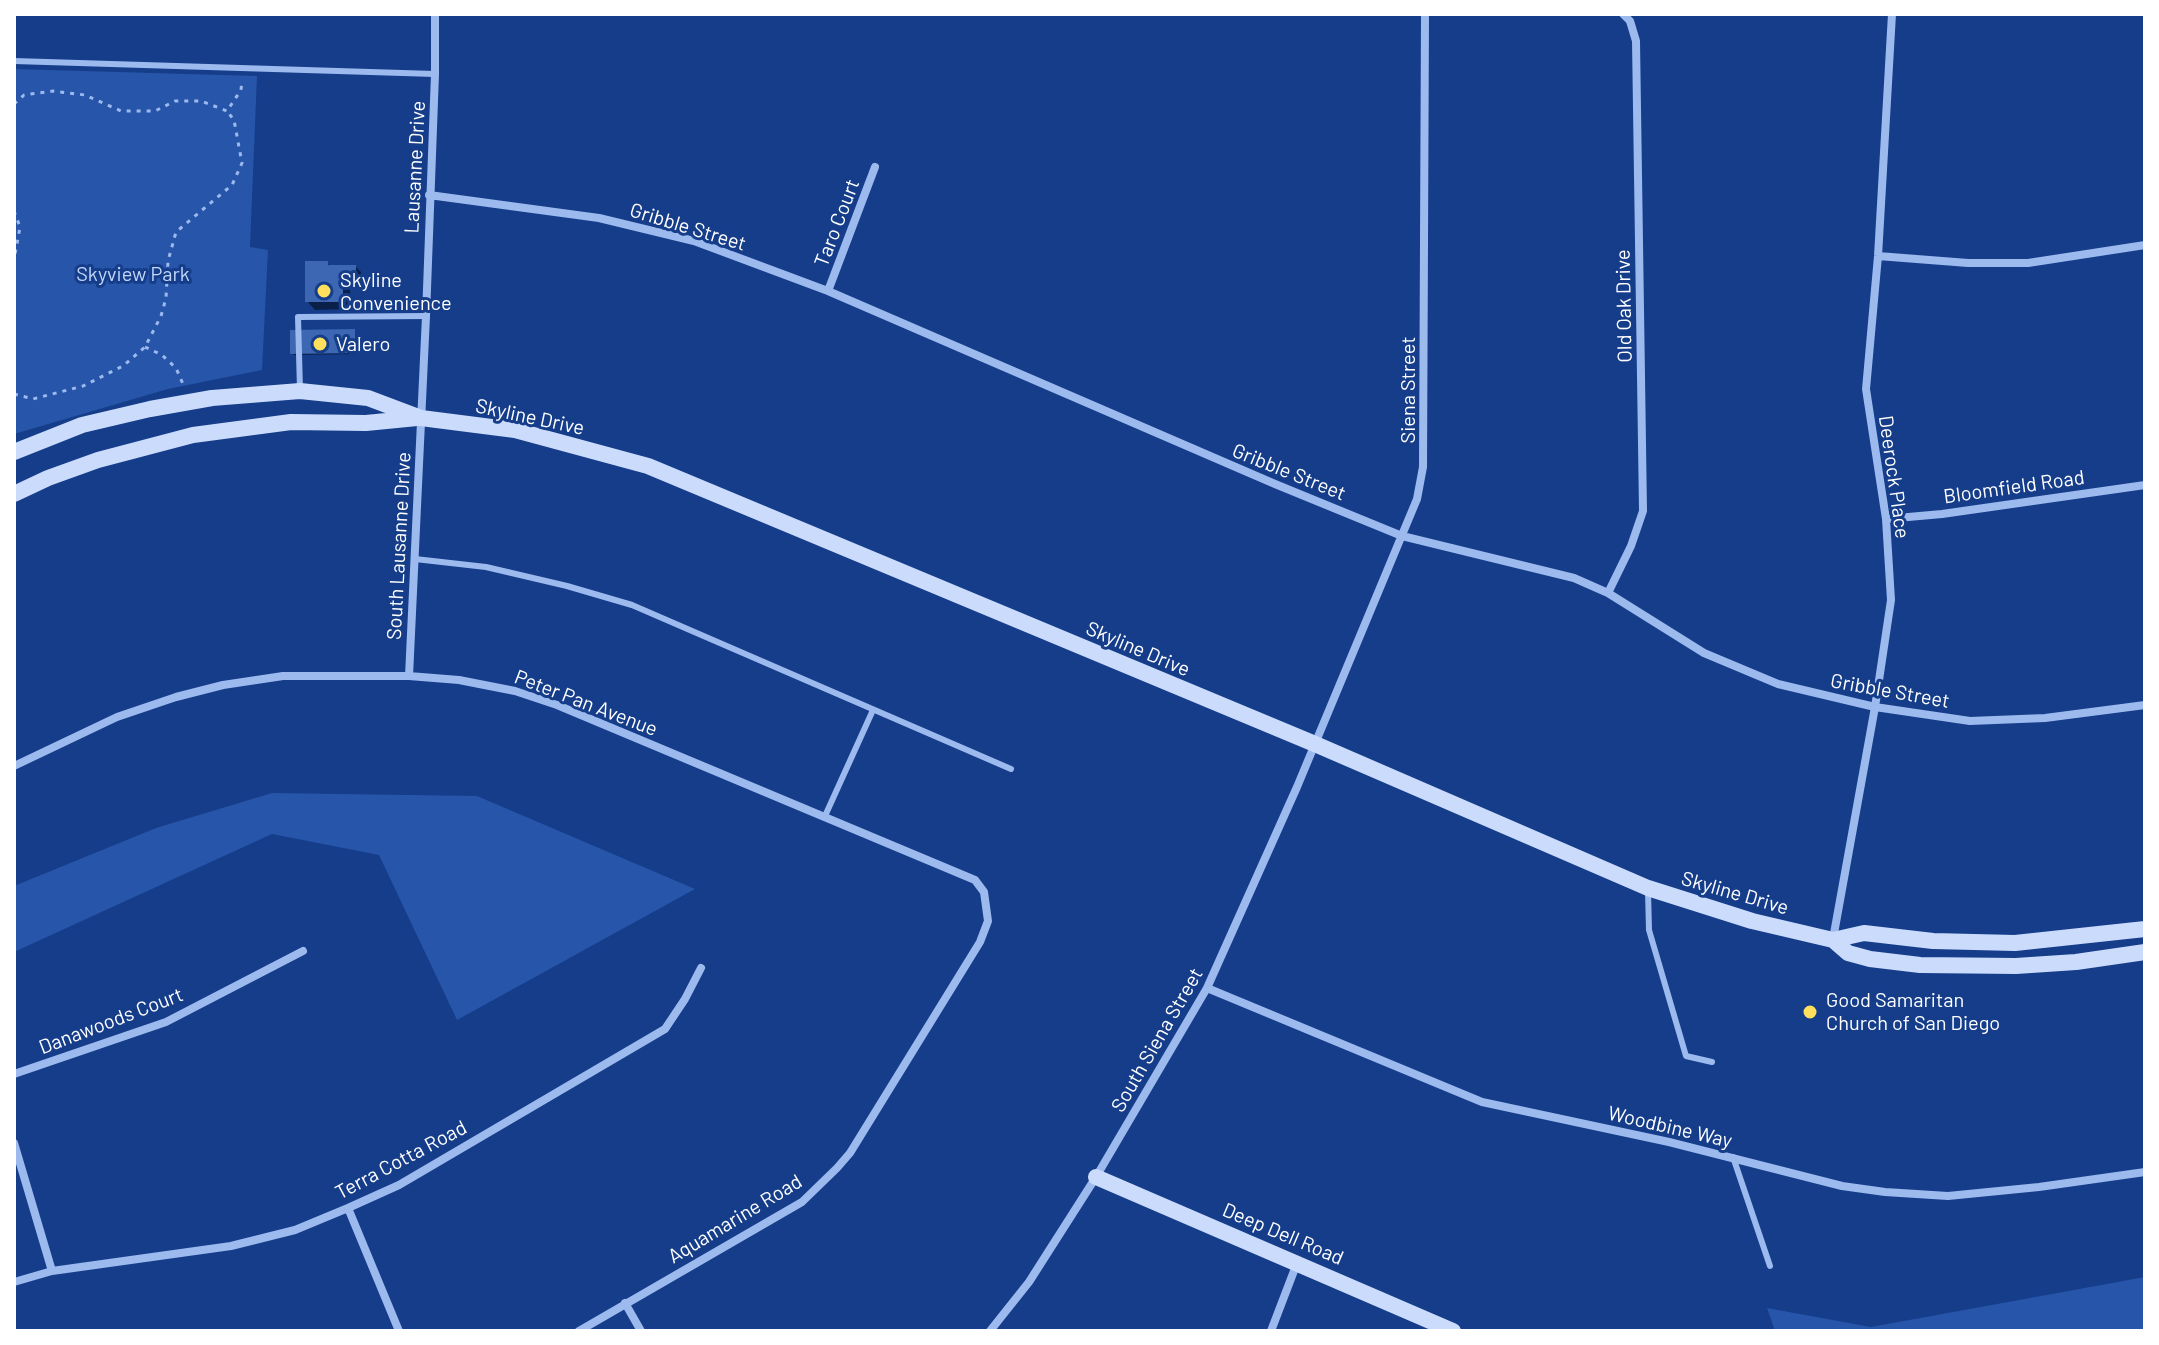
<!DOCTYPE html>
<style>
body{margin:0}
#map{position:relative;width:2159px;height:1345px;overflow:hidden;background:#153d8a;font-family:Barlow,sans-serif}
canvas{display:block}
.frame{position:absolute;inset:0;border:16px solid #fff;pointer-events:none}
</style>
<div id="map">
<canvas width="2159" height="1345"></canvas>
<div class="frame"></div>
</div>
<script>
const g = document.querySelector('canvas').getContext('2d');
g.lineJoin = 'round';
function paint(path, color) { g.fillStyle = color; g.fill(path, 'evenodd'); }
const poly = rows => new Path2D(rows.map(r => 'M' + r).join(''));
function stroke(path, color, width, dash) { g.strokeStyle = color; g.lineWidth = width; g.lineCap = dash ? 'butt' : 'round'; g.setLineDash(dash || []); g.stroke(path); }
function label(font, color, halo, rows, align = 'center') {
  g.font = font + ' Barlow,sans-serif'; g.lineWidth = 6; g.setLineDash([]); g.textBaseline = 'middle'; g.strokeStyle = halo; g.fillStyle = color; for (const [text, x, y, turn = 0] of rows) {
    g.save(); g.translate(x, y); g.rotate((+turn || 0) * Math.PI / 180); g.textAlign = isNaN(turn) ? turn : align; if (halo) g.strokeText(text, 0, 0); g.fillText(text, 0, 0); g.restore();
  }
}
paint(poly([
 [14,69,257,76,250,247,268,250,262,370,168,389,14,434],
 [272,793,477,796,695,889,457,1020,379,855,272,834,14,952,14,886,156,828],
 [2145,1277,2145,1331,1775,1331,1767,1308,1871,1327]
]), '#2755a9');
paint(poly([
 [327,263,331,267,356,267,361,272,361,284,344,284,350,290,351,309,315,310,307,301],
 [354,331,356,354,294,355,292,353]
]), '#0007');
paint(poly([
 [305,261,328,261,328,265,356,265,356,280,343,280,343,302,305,302],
 [355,329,355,353,290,354,290,330]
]), '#3d67b3');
stroke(poly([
 [14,104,24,95,53,91,85,95,121,111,155,111,175,101,201,101,227,111,241,90,242,80],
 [14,211,20,227,14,260],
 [145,347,162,355,176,368,183,384],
 [14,394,33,399,83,386,123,366,145,347,161,316,166,298,168,261,176,232,232,185,242,163,234,120,227,111]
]), '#9dbaef', 3, [4, 6]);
stroke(poly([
 [14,61,435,74],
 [300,390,298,317,426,316],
 [415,559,486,567,567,586,632,605,1011,769],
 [825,816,873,710],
 [1648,891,1649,930,1686,1056,1712,1062],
 [1733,1157,1770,1266]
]), '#9dbaef', 6);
stroke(poly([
 [429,195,599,218,694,241,828,291,1275,484,1402,536,1574,578,1608,593,1704,653,1778,684,1875,707,1970,721,2045,718,2145,705],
 [1878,256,1968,263,2028,263,2145,245],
 [828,291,875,167],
 [1886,519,1942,514,2145,485],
 [1608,593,1631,546,1643,511,1636,41,1630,21,1623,14],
 [409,676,426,316,435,74,435,14],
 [14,766,117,717,176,697,223,685,283,676,409,676,459,680,515,691,557,705,975,880,984,892,988,921,980,942,850,1153,837,1168,802,1202,579,1331],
 [1833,939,1875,707,1891,600,1886,519,1866,389,1878,256,1892,14],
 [1207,988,1482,1102,1669,1142,1842,1186,1885,1192,1948,1196,2039,1187,2145,1172],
 [14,1074,166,1022,303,951],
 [14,1143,52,1271],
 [348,1208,399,1331],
 [14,1282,52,1271,231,1246,295,1230,348,1208,399,1185,665,1029,685,999,701,968],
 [625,1303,641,1331],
 [990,1331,1029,1282,1096,1177,1207,988,1297,787,1417,499,1423,467,1425,14],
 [1271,1331,1297,1263]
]), '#9dbaef', 8);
stroke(poly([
 [14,452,82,425,150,409,212,398,300,391,368,398,421,418,515,430,648,466,1315,744,1648,888,1752,921,1833,940,1864,933,1933,941,2015,943,2145,929],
 [14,494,48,478,98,460,193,435,291,422,366,423,417,418],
 [1833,940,1848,953,1870,959,1920,965,2016,966,2076,962,2145,952],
 [1096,1177,1453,1331]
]), '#cbdbfb', 16);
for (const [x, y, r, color] of [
 [324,291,8,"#ffdf5b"],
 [320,344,8,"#ffdf5b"],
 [1810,1012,8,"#ffdf5b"]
]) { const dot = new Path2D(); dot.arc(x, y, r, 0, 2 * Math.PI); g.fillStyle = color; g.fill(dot); stroke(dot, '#153d8a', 3); }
label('20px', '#fff', '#153d8a', [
 ["Lausanne Drive",415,167,-87],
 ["Taro Court",837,223,-69],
 ["Gribble Street",688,227,17],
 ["Old Oak Drive",1624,306,-91],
 ["Siena Street",1408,390,-90],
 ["Skyline Drive",530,417,12],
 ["Gribble Street",1289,472,22],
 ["Deerock Place",1894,477,82],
 ["Bloomfield Road",2014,487,-8],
 ["South Lausanne Drive",399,546,-87],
 ["Skyline Drive",1138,649,23],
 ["Gribble Street",1890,691,10],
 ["Peter Pan Avenue",586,703,21],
 ["Skyline Drive",1735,893,16],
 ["Danawoods Court",111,1021,-21],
 ["South Siena Street",1157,1040,-60],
 ["Woodbine Way",1670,1127,13],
 ["Terra Cotta Road",401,1160,-28],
 ["Aquamarine Road",735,1219,-31],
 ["Deep Dell Road",1283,1234,23]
]);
label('20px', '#c3d7fb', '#153d8a', [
 ["Skyview Park",133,274]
]);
label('20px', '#fff', '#153d8a', [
 ["Skyline",340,280],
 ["Convenience",340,303],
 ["Valero",336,344],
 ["Good Samaritan",1826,1000],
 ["Church of San Diego",1826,1023]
], 'left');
</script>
